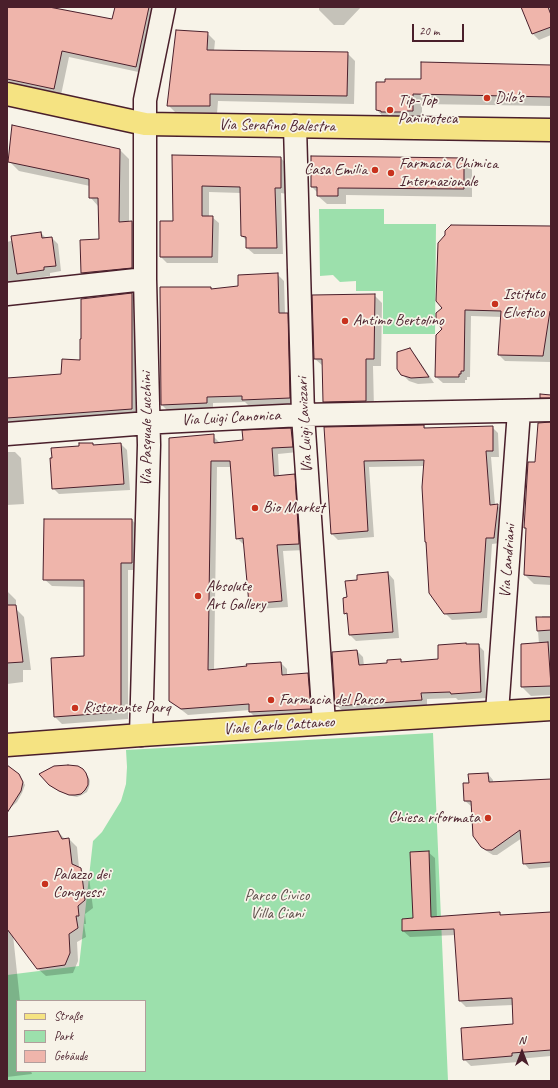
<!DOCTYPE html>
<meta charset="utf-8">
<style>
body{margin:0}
#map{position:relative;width:558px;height:1088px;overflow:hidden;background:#f7f3e8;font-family:Caveat,sans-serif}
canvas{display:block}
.frame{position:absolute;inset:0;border:8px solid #4a1f2b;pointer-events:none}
.legend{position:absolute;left:16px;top:1000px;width:130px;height:72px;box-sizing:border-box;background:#f7f3e8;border:1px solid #b29e9c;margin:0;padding:5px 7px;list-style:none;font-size:12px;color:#4a1f2b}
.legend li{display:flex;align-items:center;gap:8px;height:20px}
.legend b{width:20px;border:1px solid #b29e9c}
.north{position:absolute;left:502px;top:1032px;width:40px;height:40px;-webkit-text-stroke:3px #f7f3e8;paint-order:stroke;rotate:0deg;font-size:11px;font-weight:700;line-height:16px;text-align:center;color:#4a1f2b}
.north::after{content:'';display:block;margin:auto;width:14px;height:18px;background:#4a1f2b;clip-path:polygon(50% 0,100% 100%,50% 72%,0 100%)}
.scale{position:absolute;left:412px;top:24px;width:52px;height:18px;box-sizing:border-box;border:2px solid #4a1f2b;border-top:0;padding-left:5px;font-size:12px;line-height:14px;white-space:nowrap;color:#4a1f2b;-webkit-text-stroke:3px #f7f3e8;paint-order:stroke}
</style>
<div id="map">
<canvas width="558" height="1088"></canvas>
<div class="frame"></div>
<ul class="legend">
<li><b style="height:5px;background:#f5e382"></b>Straße</li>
<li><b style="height:11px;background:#9ce0ac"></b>Park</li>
<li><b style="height:11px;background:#efb5ab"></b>Gebäude</li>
</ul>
<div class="north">N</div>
<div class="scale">20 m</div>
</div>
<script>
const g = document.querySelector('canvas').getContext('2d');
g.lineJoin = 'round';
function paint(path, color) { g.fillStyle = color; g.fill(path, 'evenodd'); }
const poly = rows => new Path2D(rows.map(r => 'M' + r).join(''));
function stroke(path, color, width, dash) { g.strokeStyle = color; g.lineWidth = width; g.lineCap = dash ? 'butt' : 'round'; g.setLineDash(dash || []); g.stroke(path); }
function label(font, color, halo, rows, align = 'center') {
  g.font = font + ' Caveat,sans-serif'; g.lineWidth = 3.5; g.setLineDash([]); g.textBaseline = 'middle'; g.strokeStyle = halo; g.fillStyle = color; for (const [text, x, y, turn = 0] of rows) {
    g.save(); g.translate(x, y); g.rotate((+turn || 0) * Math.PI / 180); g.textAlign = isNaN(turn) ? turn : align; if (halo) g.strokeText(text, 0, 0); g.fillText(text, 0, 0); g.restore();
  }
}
paint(poly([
 [319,209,384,209,384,224,436,224,435,334,383,334,383,291,356,291,356,281,340,282,333,275,320,276],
 [433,733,448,1081,7,1081,7,975,79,966,93,841,102,832,121,801,126,784,127,767,126,750],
 [17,1001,145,1001,145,1071,17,1071]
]), '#9ce0ac');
paint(poly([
 [7,7,45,7,113,20,116,7,157,7,143,73,69,57,61,95,13,85,7,80],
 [319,7,361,7,344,25,334,25,319,10],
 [521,7,550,7,551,35,539,40,533,34],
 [207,33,215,41,214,51,347,53,355,61,354,104,218,101,217,114,176,113,168,105],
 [551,66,551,106,422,104,422,120,386,120,377,110,422,80],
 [119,149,129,159,129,222,132,222,141,232,142,277,91,283,82,273,81,241,100,240,99,207,90,197,90,186,19,171,9,161],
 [173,156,281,158,287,165,287,194,281,193,283,254,254,254,247,248,247,241,242,236,241,193,209,192,209,217,212,217,219,223,218,263,167,263,161,257,161,222,174,222],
 [464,159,472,168,472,197,346,195,346,204,327,204,318,196,318,193,312,187],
 [551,227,551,352,550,362,505,361,499,355,502,317,471,316,470,377,467,377,467,380,465,380,465,383,443,383,436,377,437,336],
 [41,233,46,238,52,238,58,244,61,271,50,273,50,276,7,282,7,242],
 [277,274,284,281,285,314,287,314,294,320,296,404,249,406,245,402,213,403,213,409,168,411,162,405,211,288,213,290,239,287],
 [132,294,138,300,138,414,7,424,7,379,61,375,81,361],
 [374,295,382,303,381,366,373,366,374,409,331,410,324,402,323,366,315,359],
 [410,349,416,356,434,383,418,384,409,381,402,374],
 [551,423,551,585,534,584,525,575,527,530,525,527,536,463],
 [424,426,427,429,492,427,498,433,499,457,491,457,495,505,497,505,503,511,500,543,492,544,487,618,452,620,445,613,425,542,424,466,369,467,374,537,338,540,332,534,325,428],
 [291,429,297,435,298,452,278,454,279,476,294,475,300,482,305,550,283,551,288,607,256,609,250,603,244,544,243,544,237,538,231,467,217,467,214,670,281,663,287,669,287,676,308,674,314,681,316,715,256,718,250,712,250,710,188,715,170,701,213,436,220,443,244,441],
 [93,444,95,446,121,444,127,450,130,490,59,494,53,488,53,459,80,447],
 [7,452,15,452,21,458,24,504,7,505],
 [45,520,132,520,139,527,139,570,128,570,128,719,62,724,55,717,85,657,85,587,52,586,44,579],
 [388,573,394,580,399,638,356,641,350,635,349,617,345,613,348,598],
 [7,591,16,600,16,609,24,617,31,670,23,670,23,682,7,684],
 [542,616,551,616,551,695,531,696,522,687,539,644,537,618,542,618],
 [478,645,484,651,486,698,458,700,456,698,427,699,427,706,343,711,336,705,357,651,363,657,364,666,388,664,400,660,403,663,439,660],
 [7,770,19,775,25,785,22,793,17,802,7,811],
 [84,772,88,776,90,781,89,787,87,792,82,795,77,797,72,796,62,792,52,787],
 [488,774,493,780,493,783,502,783,551,779,551,867,529,869,524,863,522,838,497,855,493,855,488,852,482,846,472,806,471,806,465,801,470,784],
 [58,832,65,839,69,839,77,847,79,868,89,877,93,908,85,914,86,924,84,924,86,937,77,942,78,961,73,973,46,976,37,968,13,935,20,1001,17,1001,17,1071,31,1071,32,1074,7,1077,7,838],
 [428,852,435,858,437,918,499,913,502,916,551,913,551,1056,518,1059,518,1062,471,1066,464,1059,514,1025,513,1005,466,1007,460,1001,456,935,410,937,403,931,414,919]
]), '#0003');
const building = poly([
 [7,7,49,7,112,19,115,7,149,7,136,67,62,51,54,89,7,79,7,7],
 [521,7,548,7,551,15,551,27,532,34,521,7],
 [176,30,208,32,207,50,348,52,347,96,210,94,210,106,167,106,176,30],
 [421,62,551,65,551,97,413,94,413,111,407,111,407,112,381,112,381,111,376,110,376,82,385,82,385,79,421,79,421,62],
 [12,125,120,149,119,222,132,221,132,268,81,273,80,240,99,239,98,198,89,198,89,179,8,162,12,125],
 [172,155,281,157,281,188,275,188,277,248,246,248,246,237,241,236,240,187,202,186,202,216,213,216,212,257,160,257,160,221,173,221,172,155],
 [311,156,464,158,464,189,338,188,338,196,317,196,317,187,311,187,311,156],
 [451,225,551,226,551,311,550,311,543,356,498,355,501,311,465,310,464,371,461,371,461,374,459,374,459,377,435,377,436,335,442,329,436,321,436,313,442,308,436,301,438,243,445,235,445,231,451,225],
 [41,232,42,238,52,237,56,266,44,267,44,270,17,274,11,236,41,232],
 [278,273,279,313,288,313,290,398,242,400,242,396,207,397,207,403,161,405,160,287,211,287,211,289,238,286,238,275,278,273],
 [132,293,132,409,7,418,7,378,61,374,62,359,80,360,80,339,81,339,81,299,132,293],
 [375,294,374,359,366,359,366,401,323,402,322,359,314,359,312,295,375,294],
 [410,348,429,377,411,378,401,375,397,369,397,352,410,348],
 [540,394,551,395,551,398,540,398,540,394],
 [551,422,551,577,524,575,526,528,524,528,528,462,535,462,538,423,551,422],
 [424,425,424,428,493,426,493,451,486,451,490,505,498,504,494,538,486,538,481,612,444,614,429,593,426,542,425,542,422,487,424,460,364,461,368,531,331,534,324,427,424,425],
 [291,428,293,447,272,448,274,476,295,474,299,544,277,545,282,601,249,604,243,538,236,539,230,461,211,461,208,670,247,666,246,664,281,662,282,675,308,673,311,709,249,712,249,704,181,709,169,701,169,438,214,434,214,443,243,440,242,430,291,428],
 [79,443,93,443,93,445,121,443,124,484,52,489,50,458,52,458,51,448,79,446,79,443],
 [44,519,132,519,132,563,121,563,121,712,54,717,51,658,84,656,84,580,43,580,44,519],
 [388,572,393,632,349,635,347,613,344,614,343,598,347,597,345,581,357,580,357,575,388,572],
 [7,605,16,605,23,662,7,663,7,605],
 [536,617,551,617,551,630,537,631,536,617],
 [548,642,551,686,521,687,521,644,548,642],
 [466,643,466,644,479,644,481,692,451,694,450,692,421,693,422,700,335,706,332,652,357,650,359,665,387,663,387,660,401,659,401,662,438,659,438,645,466,643],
 [7,765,19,774,23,782,21,791,7,813,7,765],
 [68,765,78,766,83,769,86,773,88,779,88,785,85,790,81,794,75,795,69,795,59,791,49,785,39,774,54,766,68,765],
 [488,773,489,782,551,779,551,862,523,864,520,830,492,850,486,850,481,847,473,836,471,801,464,801,463,783,469,783,468,774,488,773],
 [58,831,62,839,69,838,72,864,81,868,85,900,78,906,79,916,76,916,78,928,69,934,70,953,65,965,37,969,7,929,7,837,58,831],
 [429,851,431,917,500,912,500,915,551,912,551,1050,512,1053,512,1056,463,1060,461,1028,513,1024,512,998,459,1001,454,929,402,931,402,919,413,918,410,852,429,851]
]);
paint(building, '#efb5ab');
stroke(building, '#4a1f2b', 1);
const minor = poly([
 [295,126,303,415,324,723],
 [7,294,145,279],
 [7,434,161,422,303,415,551,410],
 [497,712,519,411],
 [141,735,149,445,145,279,145,100,164,7]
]);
const major = poly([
 [7,94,145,124,551,130],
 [7,745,141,735,551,709]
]);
stroke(minor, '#4a1f2b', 25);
stroke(major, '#4a1f2b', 25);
stroke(minor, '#f7f3e8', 22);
stroke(major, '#f5e382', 22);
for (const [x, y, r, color] of [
 [487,98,4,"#c8321e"],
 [390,110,4,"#c8321e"],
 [375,170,4,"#c8321e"],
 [391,173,4,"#c8321e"],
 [495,304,4,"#c8321e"],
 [345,321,4,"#c8321e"],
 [255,508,4,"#c8321e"],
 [198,596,4,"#c8321e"],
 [271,700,4,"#c8321e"],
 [75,708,4,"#c8321e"],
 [488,818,4,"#c8321e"],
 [45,884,4,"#c8321e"]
]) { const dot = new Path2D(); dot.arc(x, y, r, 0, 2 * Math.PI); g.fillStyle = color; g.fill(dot); stroke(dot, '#f7f3e8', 1.5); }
label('16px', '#4a1f2b', '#f7f3e8', [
 ["Dilo's",495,98],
 ["Tip-Top",398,101],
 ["Paninoteca",398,119],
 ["Farmacia Chimica",399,164],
 ["Internazionale",399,182],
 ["Casa Emilia",367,170,"right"],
 ["Istituto",503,295],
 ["Elvetico",503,313],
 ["Antimo Bertolino",353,321],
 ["Bio Market",263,508],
 ["Absolute",206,587],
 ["Art Gallery",206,605],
 ["Farmacia del Parco",279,700],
 ["Ristorante Parq",83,708],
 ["Chiesa riformata",480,818,"right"],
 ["Palazzo dei",53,875],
 ["Congressi",53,893]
], 'left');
label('16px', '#4a1f2b', '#f7f3e8', [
 ["Via Serafino Balestra",277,126,1],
 ["Via Luigi Canonica",231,418,-3],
 ["Via Luigi Lavizzari",305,425,-93],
 ["Via Pasquale Lucchini",147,429,-90],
 ["Via Landriani",508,561,-86],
 ["Viale Carlo Cattaneo",279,726,-4]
]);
label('16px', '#5e4f4b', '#f7f3e8', [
 ["Parco Civico",277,896],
 ["Villa Ciani",277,914]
]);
</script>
